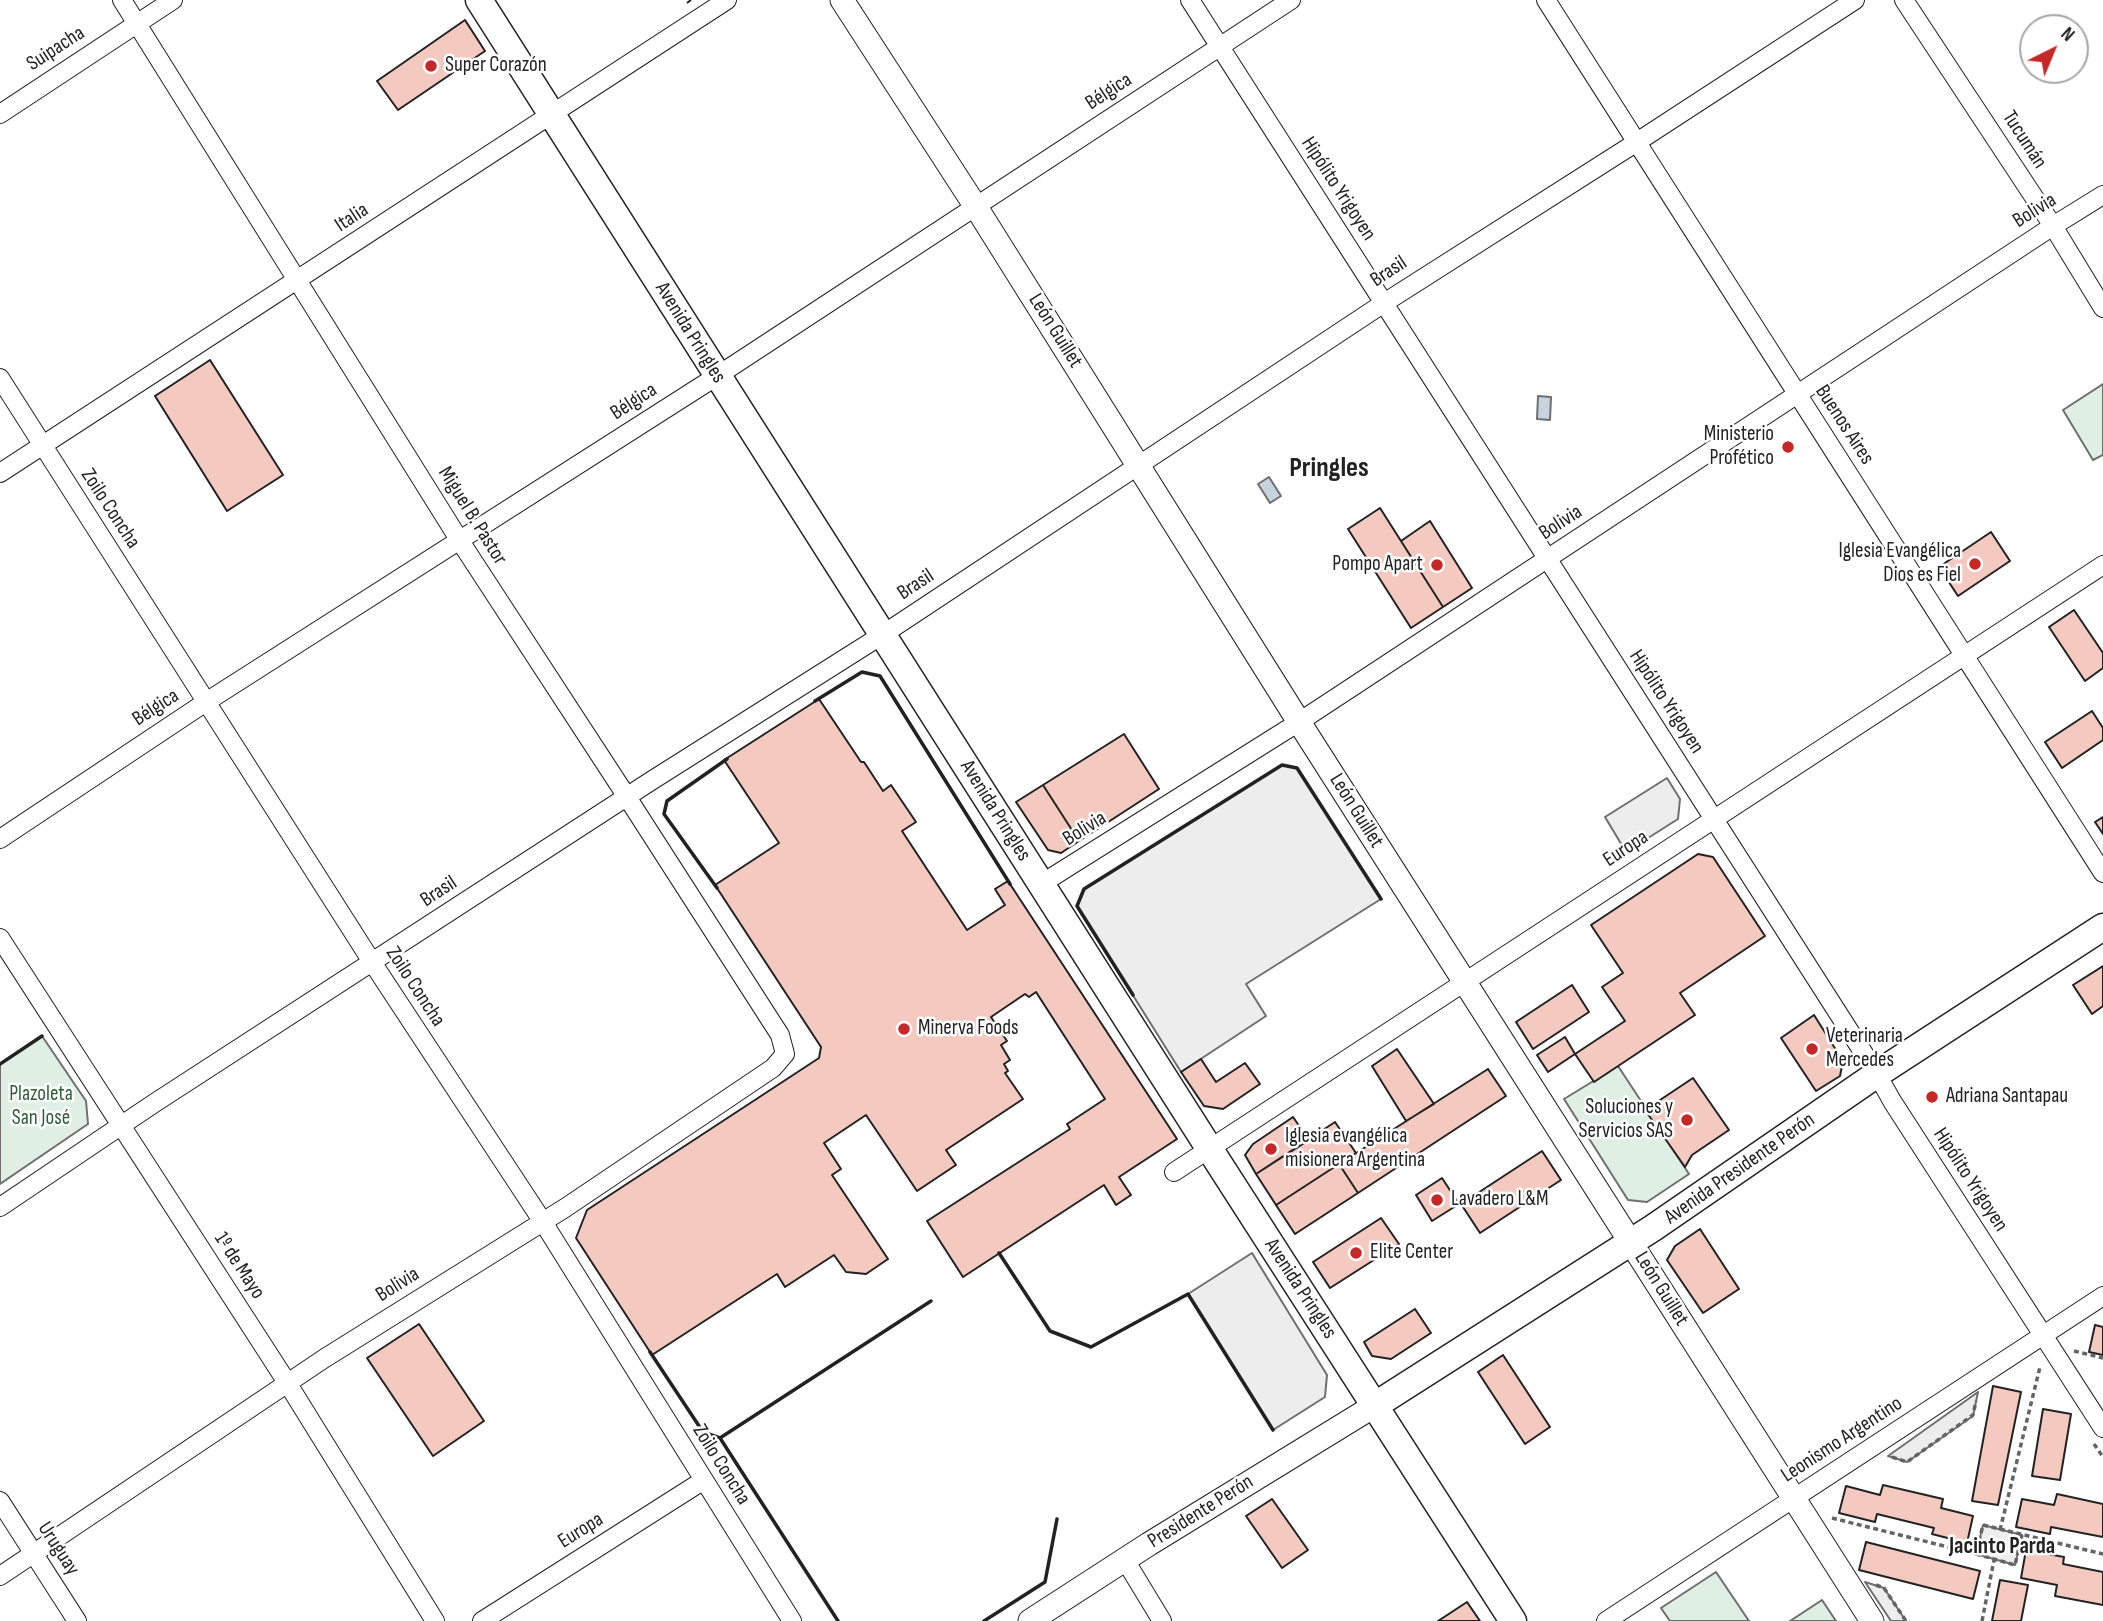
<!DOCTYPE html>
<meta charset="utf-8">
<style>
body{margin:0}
#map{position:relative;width:2103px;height:1621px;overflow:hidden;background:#fff;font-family:"Sofia Sans Condensed",sans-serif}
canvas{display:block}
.north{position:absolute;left:2019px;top:14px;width:70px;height:70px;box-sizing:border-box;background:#fff;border:2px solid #a7a7a7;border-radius:50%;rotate:43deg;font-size:19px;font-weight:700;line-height:28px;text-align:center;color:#222}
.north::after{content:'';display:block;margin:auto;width:24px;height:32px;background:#c62828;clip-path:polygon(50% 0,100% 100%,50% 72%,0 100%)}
</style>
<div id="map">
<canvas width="2103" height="1621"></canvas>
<div class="north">N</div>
</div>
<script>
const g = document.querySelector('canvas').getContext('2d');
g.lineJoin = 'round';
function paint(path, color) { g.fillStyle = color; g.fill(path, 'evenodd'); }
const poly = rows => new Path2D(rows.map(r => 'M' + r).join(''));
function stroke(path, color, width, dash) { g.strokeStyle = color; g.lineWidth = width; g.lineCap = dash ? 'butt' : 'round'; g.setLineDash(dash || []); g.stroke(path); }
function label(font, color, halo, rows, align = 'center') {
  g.font = font + ' "Sofia Sans Condensed",sans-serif'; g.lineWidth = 5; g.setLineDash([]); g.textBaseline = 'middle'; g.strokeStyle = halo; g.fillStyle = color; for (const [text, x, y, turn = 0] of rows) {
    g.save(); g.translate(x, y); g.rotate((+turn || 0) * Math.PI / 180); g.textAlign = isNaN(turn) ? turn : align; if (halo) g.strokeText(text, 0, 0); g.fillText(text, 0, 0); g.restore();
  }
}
const green = poly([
 [2103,384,2103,455,2093,460,2063,410,2103,384],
 [42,1036,86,1101,88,1124,0,1184,0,1064,42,1036],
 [1618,1066,1689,1174,1647,1202,1628,1200,1564,1099,1618,1066],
 [1716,1572,1749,1621,1670,1621,1661,1608,1716,1572],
 [1822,1600,1836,1621,1790,1621,1822,1600]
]);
paint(green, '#e0efe3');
stroke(green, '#6f6f6f', 2);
const parking = poly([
 [1282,765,1297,768,1381,899,1246,984,1266,1016,1181,1072,1077,906,1084,889,1282,765],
 [1667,778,1680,799,1678,819,1626,852,1605,817,1667,778],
 [1252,1253,1327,1375,1325,1397,1273,1430,1188,1294,1252,1253],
 [1978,1392,1973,1416,1907,1462,1888,1456,1978,1392],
 [1983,1525,2022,1535,2015,1565,1976,1554,1983,1525],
 [1865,1582,1884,1588,1906,1621,1891,1621,1865,1582]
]);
paint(parking, '#ededed');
stroke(parking, '#6f6f6f', 2);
const water = poly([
 [1538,396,1551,397,1550,420,1537,419,1538,396],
 [1269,477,1281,496,1270,503,1258,484,1269,477]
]);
paint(water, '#c7d3dd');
stroke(water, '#6f6f6f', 2);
const building = poly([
 [465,20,485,51,398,110,377,81,465,20],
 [210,360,283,475,227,511,155,396,210,360],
 [1380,508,1443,607,1411,628,1348,529,1380,508],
 [1430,521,1472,588,1443,607,1401,541,1430,521],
 [1991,532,2010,561,1958,596,1939,567,1991,532],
 [2074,610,2103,653,2103,668,2085,681,2049,627,2074,610],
 [819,699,861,762,864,762,883,791,891,785,916,822,902,831,967,930,1005,905,995,889,1008,881,1177,1139,1119,1177,1131,1195,1116,1205,1104,1185,963,1277,927,1221,1070,1129,1067,1124,1105,1099,1036,992,1029,997,1025,994,991,1017,1007,1041,1001,1045,1010,1060,1004,1064,1008,1071,1005,1073,1023,1099,946,1150,956,1165,917,1191,866,1115,824,1143,841,1169,832,1175,888,1259,866,1274,846,1272,834,1255,785,1287,777,1274,652,1355,576,1238,587,1210,819,1058,821,1047,715,885,779,843,724,760,819,699],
 [2092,711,2103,728,2103,740,2062,768,2045,742,2092,711],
 [1124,734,1159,789,1079,841,1043,785,1124,734],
 [1043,785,1079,841,1061,853,1048,850,1016,802,1043,785],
 [2103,817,2103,834,2095,822,2103,817],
 [1698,854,1713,857,1765,936,1680,993,1695,1015,1594,1082,1575,1054,1625,1021,1602,987,1623,973,1591,925,1698,854],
 [2103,966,2103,1006,2092,1014,2073,985,2103,966],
 [1572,985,1589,1012,1533,1049,1516,1022,1572,985],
 [1814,1015,1843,1061,1840,1076,1816,1091,1781,1038,1814,1015],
 [1565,1037,1575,1054,1548,1072,1537,1055,1565,1037],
 [1397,1049,1434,1104,1406,1121,1372,1066,1397,1049],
 [1201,1059,1216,1082,1245,1063,1260,1084,1223,1109,1204,1106,1181,1072,1201,1059],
 [1488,1069,1506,1096,1358,1193,1339,1164,1488,1069],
 [1693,1078,1729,1130,1692,1155,1685,1167,1645,1110,1693,1078],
 [1293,1117,1309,1140,1256,1174,1245,1155,1253,1144,1293,1117],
 [1335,1122,1356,1153,1276,1205,1256,1174,1335,1122],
 [1542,1151,1561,1180,1480,1233,1461,1204,1542,1151],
 [1339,1164,1358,1193,1295,1234,1276,1205,1339,1164],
 [1442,1178,1459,1204,1432,1221,1416,1195,1442,1178],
 [1381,1218,1399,1244,1330,1288,1313,1262,1381,1218],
 [1700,1229,1739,1289,1703,1313,1667,1260,1675,1246,1700,1229],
 [1415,1309,1431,1333,1391,1359,1372,1356,1364,1342,1415,1309],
 [419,1324,484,1421,433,1456,367,1358,419,1324],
 [2095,1325,2103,1327,2103,1355,2089,1352,2095,1325],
 [1503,1355,1550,1427,1525,1444,1478,1372,1503,1355],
 [1993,1386,2021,1392,1998,1505,1972,1501,1993,1386],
 [2043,1409,2071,1414,2060,1480,2032,1476,2043,1409],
 [1883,1485,1943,1499,1941,1508,1973,1516,1967,1543,1932,1534,1934,1528,1877,1514,1875,1522,1839,1513,1846,1486,1880,1495,1883,1485],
 [2057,1494,2103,1504,2103,1537,2051,1527,2050,1534,2016,1527,2022,1499,2054,1505,2057,1494],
 [1272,1499,1308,1550,1282,1568,1246,1516,1272,1499],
 [1866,1542,1980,1571,1973,1599,1859,1570,1866,1542],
 [2026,1550,2064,1557,2063,1564,2103,1572,2103,1605,2055,1596,2057,1585,2021,1578,2026,1550],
 [2000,1580,2028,1585,2021,1621,1992,1621,2000,1580],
 [1467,1602,1480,1621,1438,1621,1467,1602]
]);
paint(building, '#f3c9c0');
stroke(building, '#222', 2);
const minor = poly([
 [1190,0,1877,1074,1892,1101,2103,1428],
 [1546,0,2103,873],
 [1904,0,2053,226,2103,308],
 [0,114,173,0],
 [0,378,372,962,543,1222,792,1621],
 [0,473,727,0],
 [0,839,206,702,717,376,1291,0],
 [1041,884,1299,722,2053,226,2103,195],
 [0,938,288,1384,435,1621],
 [1174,1172,2103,565],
 [0,1207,153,1104,651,781,882,635,1384,303,1637,142,1855,0],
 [0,1501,77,1621],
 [1125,1560,1162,1621],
 [0,1576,325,1358,565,1208,773,1068,785,1054,780,1035,627,797,460,541,122,0],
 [482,1621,704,1480],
 [1606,1621,2103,1296]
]);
const tertiary = poly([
 [842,0,976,207,1299,722,1872,1621],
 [1030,1621,1149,1544,1374,1406]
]);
const secondary = poly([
 [479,0,1209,1148,1513,1621],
 [1374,1406,1653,1228,1877,1074,2103,927]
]);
stroke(minor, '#222', 20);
stroke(tertiary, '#222', 25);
stroke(secondary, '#222', 29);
stroke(poly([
 [2074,1351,2103,1358],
 [2094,1444,2103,1457],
 [1892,1457,1907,1462,1973,1415,1976,1401],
 [1832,1518,1976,1554,1983,1525,2103,1554],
 [2000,1530,2040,1367],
 [1976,1554,2015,1565,2022,1535],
 [1876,1585,1884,1588,1906,1621],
 [1982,1621,1994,1560]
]), '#646464', 3.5, [5, 3.5]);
stroke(minor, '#fff', 18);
stroke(tertiary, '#fff', 23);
stroke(secondary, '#fff', 26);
stroke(poly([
 [687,3,691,0]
]), '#222', 2, [9, 3.5]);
stroke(poly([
 [815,701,862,672,880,676,1010,884],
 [717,888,664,814,667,801,727,759],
 [1133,995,1077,906,1084,889,1282,765,1297,768,1381,899],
 [0,1064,42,1036],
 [999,1253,1050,1331,1091,1347,1188,1294,1273,1430],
 [650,1352,703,1432,720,1438,838,1621],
 [720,1438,931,1301],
 [984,1621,1045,1582,1057,1519]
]), '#222', 3.5);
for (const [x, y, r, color] of [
 [431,66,7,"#c62828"],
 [1788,447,7,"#c62828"],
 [1975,564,7,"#c62828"],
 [1437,565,7,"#c62828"],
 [904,1029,7,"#c62828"],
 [1812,1049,7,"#c62828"],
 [1932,1097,7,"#c62828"],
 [1687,1120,7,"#c62828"],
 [1271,1149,7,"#c62828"],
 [1437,1200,7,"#c62828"],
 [1356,1253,7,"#c62828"]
]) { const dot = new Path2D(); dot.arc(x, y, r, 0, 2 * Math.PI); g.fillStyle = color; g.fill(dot); stroke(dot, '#fff', 2.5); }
label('21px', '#222', '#fff', [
 ["Suipacha",56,49,-33],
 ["Bélgica",1109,92,-33],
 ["Tucumán",2024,140,57],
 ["Hipólito Yrigoyen",1338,189,57],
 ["Bolivia",2035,211,-32],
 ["Italia",352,218,-33],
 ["Brasil",1389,272,-33],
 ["León Guillet",1055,331,58],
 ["Avenida Pringles",690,333,58],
 ["Bélgica",634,402,-33],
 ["Buenos Aires",1844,425,57],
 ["Zoilo Concha",110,509,57],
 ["Miguel B. Pastor",472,516,58],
 ["Bolivia",1561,523,-33],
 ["Brasil",916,585,-33],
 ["Hipólito Yrigoyen",1666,702,57],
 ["Bélgica",156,708,-33],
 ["Avenida Pringles",995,811,58],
 ["León Guillet",1356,811,58],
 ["Bolivia",1085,829,-32],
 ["Europa",1626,849,-33],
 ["Brasil",439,892,-33],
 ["Zoilo Concha",415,987,57],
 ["Avenida Presidente Perón",1740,1169,-35],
 ["Hipólito Yrigoyen",1970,1180,57],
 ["1º de Mayo",239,1266,57],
 ["Bolivia",398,1285,-32],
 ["Avenida Pringles",1300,1289,57],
 ["León Guillet",1661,1289,58],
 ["Leonismo Argentino",1842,1440,-33],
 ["Zoilo Concha",721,1465,58],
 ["Presidente Perón",1201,1512,-32],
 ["Europa",581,1531,-32],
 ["Uruguay",58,1549,57]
]);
label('21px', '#222', '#fff', [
 ["Super Corazón",445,66],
 ["Ministerio",1774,435,"right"],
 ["Profético",1774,459,"right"],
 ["Iglesia Evangélica",1961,552,"right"],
 ["Dios es Fiel",1961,576,"right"],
 ["Pompo Apart",1423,565,"right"],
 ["Minerva Foods",918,1029],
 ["Veterinaria",1826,1037],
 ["Mercedes",1826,1061],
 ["Adriana Santapau",1946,1097],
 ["Soluciones y",1673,1108,"right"],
 ["Servicios SAS",1673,1132,"right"],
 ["Iglesia evangélica",1285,1137],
 ["misionera Argentina",1285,1161],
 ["Lavadero L&M",1451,1200],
 ["Elite Center",1370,1253]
], 'left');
label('21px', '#2f5e38', '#fff', [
 ["Plazoleta",41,1095],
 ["San José",41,1119]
]);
label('bold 23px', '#222', '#fff', [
 ["Jacinto Parda",2002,1547]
]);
label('bold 28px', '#222', '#fff', [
 ["Pringles",1329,469]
]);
</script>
